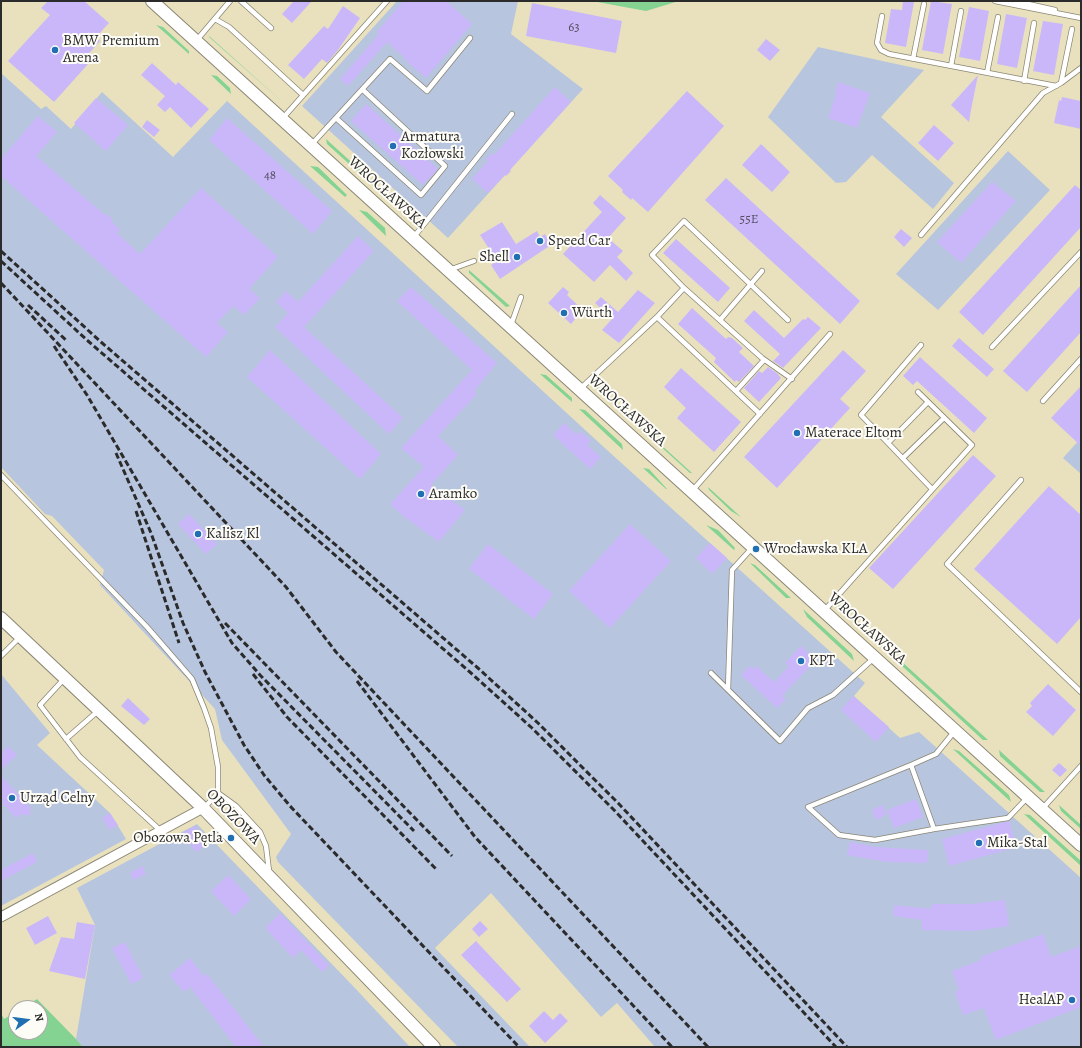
<!DOCTYPE html>
<meta charset="utf-8">
<style>
body{margin:0}
#map{position:relative;width:1082px;height:1048px;overflow:hidden;background:#e9e1bd;font-family:Alegreya,serif}
canvas{display:block}
.frame{position:absolute;inset:0;border:2px solid #2b2b2b;pointer-events:none}
.north{position:absolute;left:8px;top:1000px;width:40px;height:40px;box-sizing:border-box;background:#fdfcf7;border:1px solid #a9a8a5;border-radius:50%;rotate:76deg;font-size:11px;font-weight:700;line-height:16px;text-align:center;color:#2b2b2b}
.north::after{content:'';display:block;margin:auto;width:14px;height:18px;background:#1f6fb2;clip-path:polygon(50% 0,100% 100%,50% 72%,0 100%)}
</style>
<div id="map">
<canvas width="1082" height="1048"></canvas>
<div class="frame"></div>
<div class="north">N</div>
</div>
<script>
const g = document.querySelector('canvas').getContext('2d');
g.lineJoin = 'round';
function paint(path, color) { g.fillStyle = color; g.fill(path, 'evenodd'); }
const poly = rows => new Path2D(rows.map(r => 'M' + r).join(''));
function stroke(path, color, width, dash) { g.strokeStyle = color; g.lineWidth = width; g.lineCap = dash ? 'butt' : 'round'; g.setLineDash(dash || []); g.stroke(path); }
function label(font, color, halo, rows, align = 'center') {
  g.font = font + ' Alegreya,serif'; g.lineWidth = 4; g.setLineDash([]); g.textBaseline = 'middle'; g.strokeStyle = halo; g.fillStyle = color; for (const [text, x, y, turn = 0] of rows) {
    g.save(); g.translate(x, y); g.rotate((+turn || 0) * Math.PI / 180); g.textAlign = isNaN(turn) ? turn : align; if (halo) g.strokeText(text, 0, 0); g.fillText(text, 0, 0); g.restore();
  }
}
paint(poly([
 [397,1,518,1,511,34,583,89,448,238,302,106],
 [818,47,924,70,881,117,954,183,933,209,872,155,846,182,836,183,768,117],
 [1,73,41,109,46,106,71,129,102,92,173,157,227,101,607,450,865,683,854,696,900,738,919,732,1081,878,1081,1047,655,1047,617,1003,601,1017,491,893,435,948,530,1047,458,1047,278,862,276,857,291,834,222,740,215,709,100,585,104,570,52,516,45,514,1,467],
 [1008,151,1050,190,938,310,896,274],
 [1081,438,1081,474,1063,458],
 [1,674,50,733,37,745,110,813,126,839,1,906],
 [197,824,353,986,410,1047,83,1047,76,1039,95,925,77,888]
]), '#b7c5de');
paint(poly([
 [592,1,679,1,646,11],
 [156,25,163,27,189,51,189,54],
 [209,36,287,106,209,37],
 [211,75,217,76,230,88,231,94],
 [326,139,402,208,398,208,327,144],
 [310,166,318,167,347,195,345,197],
 [359,210,367,212,385,228,386,236],
 [469,270,510,306,506,307,469,273],
 [540,374,546,375,572,398,572,402],
 [594,384,692,473,690,473,595,387],
 [579,409,585,410,622,444,623,450],
 [643,468,649,469,667,489,666,489],
 [708,487,741,517,731,511,709,490],
 [706,525,718,530,735,548,734,550],
 [750,563,755,565,791,598,786,598],
 [837,604,888,650,885,650,839,609],
 [803,609,852,654,854,661,807,617],
 [901,661,988,740,983,740,901,665],
 [953,749,959,751,1009,795,1011,802],
 [999,750,1045,792,1040,792,1000,756],
 [1059,805,1081,825,1081,829,1061,811],
 [1024,814,1030,815,1081,861,1081,866],
 [37,999,76,1039,83,1047,1,1047,1,1013,4,1019,16,1012,16,1032,40,1032,40,1008,23,1008]
]), '#84d393');
paint(poly([
 [48,1,84,1,109,23,96,37,100,41,84,59,89,63,54,102,8,61,50,15,41,8],
 [294,1,312,1,292,23,282,14],
 [403,1,446,1,472,24,426,78,405,60,406,59,387,42,348,86,340,79,379,34,377,32],
 [903,1,914,2,906,47,885,43,891,9,902,10],
 [931,1,952,4,943,54,922,50],
 [532,3,622,21,616,53,526,36],
 [343,6,360,18,338,50,327,63,322,59,304,79,288,65,324,26,328,29],
 [969,7,989,11,980,61,959,57],
 [1006,14,1027,18,1017,68,997,64],
 [1043,21,1063,24,1054,75,1033,71],
 [766,39,780,50,770,61,757,50],
 [152,63,176,85,178,82,209,109,191,128,170,107,165,112,157,105,165,96,141,75],
 [978,75,971,110,969,122,951,105],
 [838,82,870,93,857,128,828,118,837,92,835,92],
 [555,87,571,102,510,170,511,171,506,176,505,175,488,193,472,179,488,161,486,159,492,153,494,155],
 [687,91,724,126,648,212,632,198,631,200,622,192,623,190,608,176],
 [1062,97,1081,101,1081,129,1054,123,1059,100,1061,101],
 [96,98,128,125,106,151,74,123],
 [366,104,438,169,423,185,351,121],
 [38,116,57,132,36,156,105,215,108,215,112,218,112,222,120,229,117,233,140,254,201,188,278,257,249,289,260,298,244,315,233,306,217,323,228,332,206,357,1,176,1,159],
 [227,118,332,211,313,234,209,140],
 [147,120,160,130,154,137,142,127],
 [934,125,954,143,938,161,918,143],
 [761,144,790,172,772,192,742,165],
 [726,178,860,301,840,324,705,200],
 [992,182,1016,201,961,263,937,242],
 [1075,185,1081,190,1081,227,983,335,959,312],
 [600,195,626,218,608,238,623,251,617,257,633,273,626,281,610,265,594,282,563,254,602,212,593,203],
 [502,222,516,244,537,231,540,237,545,234,551,245,500,279,491,265,497,261,480,235],
 [901,229,912,238,904,247,894,237],
 [358,236,374,251,304,327,403,418,389,434,275,327,288,313,276,302,286,291,298,302],
 [676,239,730,288,718,302,663,253],
 [1081,285,1081,332,1027,392,1003,371],
 [411,287,497,363,474,391,477,394,438,436,458,455,431,485,465,510,439,542,403,516,390,504,424,467,401,448,472,370,397,301],
 [563,287,569,292,567,295,583,310,571,324,548,303],
 [638,290,655,303,619,343,602,330,612,319,595,303,601,297,618,312],
 [692,308,726,339,728,337,732,338,743,348,739,352,754,366,739,382,736,380,735,382,714,362,716,358,678,324],
 [754,310,784,338,803,319,805,320,808,317,821,328,783,368,773,361,780,354,744,321],
 [959,338,994,369,987,377,952,346],
 [270,350,381,454,360,479,247,377],
 [843,350,866,371,840,399,850,408,777,488,744,457],
 [920,357,987,418,974,433,917,381,913,385,903,376],
 [768,367,777,373,781,378,759,402,744,388,759,371,762,373],
 [681,368,741,422,714,452,677,418,686,408,664,387],
 [1081,386,1081,446,1051,418],
 [564,423,577,435,580,431,591,441,587,445,601,457,590,469,553,435],
 [973,455,996,476,893,589,869,568],
 [1049,486,1081,515,1081,617,1057,644,974,569],
 [189,514,217,544,206,554,178,524],
 [630,524,671,561,610,628,569,591],
 [710,543,727,558,712,574,696,558],
 [488,544,553,594,534,619,469,569],
 [801,646,816,660,782,696,786,699,777,708,741,675,749,666,753,669,756,666,774,682,789,666,785,663],
 [1048,684,1076,710,1053,736,1026,712,1032,706,1030,703],
 [853,696,889,727,876,742,841,710],
 [128,698,150,719,144,725,121,706],
 [8,746,17,755,1,770,1,753],
 [1059,763,1067,770,1060,777,1052,770],
 [1,776,31,808,29,816,21,814,16,818,1,802],
 [916,799,923,817,894,828,887,810],
 [883,805,886,815,876,820,872,810],
 [110,813,118,825,110,830,102,818],
 [1009,821,1017,847,949,866,942,839],
 [195,826,206,846,195,852,184,832],
 [850,842,876,847,928,850,927,863,888,862,847,855],
 [33,853,37,862,1,881,1,870],
 [142,866,146,874,134,880,130,873],
 [228,875,251,899,234,916,211,891],
 [1005,900,1009,926,974,931,922,930,922,920,893,916,894,905,931,909,932,904,971,904],
 [280,913,329,965,322,972,301,950,293,958,265,928],
 [48,916,57,933,35,945,26,928],
 [480,921,488,929,479,937,472,929],
 [77,922,95,925,85,979,49,971,61,937,74,939],
 [1043,934,1051,957,1081,946,1081,1007,996,1040,984,1008,963,1015,955,992,959,990,952,971,981,960,980,957],
 [476,941,521,989,507,1002,461,955],
 [125,942,143,978,131,984,112,948],
 [190,958,204,976,207,974,264,1047,236,1047,190,987,184,992,169,975],
 [544,1011,553,1020,560,1013,568,1021,545,1043,529,1026]
]), '#cab7fa');
const lane = poly([
 [241,1,271,28],
 [995,1,1081,18],
 [1015,1,1055,10],
 [882,16,877,43,881,50,889,54,1056,86],
 [215,19,229,27,303,95],
 [196,41,230,1],
 [913,59,924,4],
 [951,66,961,11],
 [987,73,998,17],
 [1024,81,1034,23],
 [1061,83,1072,29],
 [336,118,421,195,445,166,363,90],
 [282,119,387,1],
 [312,144,390,59,427,91,470,38],
 [921,235,1043,93,1061,83,1081,68],
 [413,238,512,114],
 [449,270,474,261],
 [684,288,652,255,684,221,788,320],
 [720,320,762,271],
 [511,325,521,297],
 [992,347,1081,252],
 [580,389,657,317],
 [736,391,764,360],
 [1043,401,1081,359],
 [928,402,888,443,932,489],
 [760,414,657,317,684,288,762,358,792,379],
 [888,443,861,415,921,345],
 [903,458,944,418],
 [1,475,147,627,192,679,204,708,211,728,218,767,218,793,204,808],
 [1021,480,947,564,1081,692],
 [692,491,830,334],
 [824,611,972,445,918,392],
 [1,656,20,637],
 [711,673,780,741,808,708,833,695,874,658],
 [64,679,40,705,80,757,161,831],
 [728,689,732,570,752,548],
 [66,739,98,711],
 [911,765,934,829,875,840,839,835,808,807,911,765,936,754,954,732],
 [218,793,236,806,260,832,266,846,269,871],
 [1042,809,1081,766],
 [934,829,1008,818,1028,797]
]);
const street = poly([
 [1,917,203,808]
]);
const secondary = poly([
 [152,1,1081,845],
 [1,618,203,808,434,1047]
]);
stroke(lane, '#8a8674', 6);
stroke(street, '#8a8674', 11);
stroke(secondary, '#8a8674', 14);
stroke(lane, '#fff', 4.5);
stroke(street, '#fff', 9);
stroke(secondary, '#fff', 12);
stroke(poly([
 [1,251,101,342,479,669,538,723,619,804,847,1047],
 [1,261,88,341,471,673,532,728,614,810,836,1047],
 [1,283,286,587,336,652,708,1047],
 [28,305,67,341],
 [54,346,87,395,232,643,260,675,414,831],
 [116,453,151,533,183,623,205,672,244,745,264,775,290,806,519,1047],
 [136,511,179,643],
 [225,623,452,856],
 [253,674,287,717,437,870],
 [357,681,475,837,672,1047]
]), '#2b2b2b', 3, [6, 3]);
for (const [x, y, r, color] of [
 [55,50,4,"#1f6fb2"],
 [393,146,4,"#1f6fb2"],
 [540,241,4,"#1f6fb2"],
 [517,257,4,"#1f6fb2"],
 [564,313,4,"#1f6fb2"],
 [797,433,4,"#1f6fb2"],
 [421,494,4,"#1f6fb2"],
 [198,534,4,"#1f6fb2"],
 [756,549,4,"#1f6fb2"],
 [801,661,4,"#1f6fb2"],
 [12,798,4,"#1f6fb2"],
 [231,838,4,"#1f6fb2"],
 [979,843,4,"#1f6fb2"],
 [1072,1000,4,"#1f6fb2"]
]) { const dot = new Path2D(); dot.arc(x, y, r, 0, 2 * Math.PI); g.fillStyle = color; g.fill(dot); stroke(dot, '#fdfcf7', 1.5); }
label('13px', '#534e5f', null, [
 ["63",574,28],
 ["48",270,176],
 ["55E",749,220]
]);
label('15px', '#2b2b2b', '#fdfcf7', [
 ["BMW Premium",63,41],
 ["Arena",63,58],
 ["Armatura",401,137],
 ["Kozłowski",401,154],
 ["Speed Car",548,241],
 ["Shell",509,257,"right"],
 ["Würth",572,313],
 ["Materace Eltom",805,433],
 ["Aramko",429,494],
 ["Kalisz Kl",206,534],
 ["Wrocławska KLA",764,549],
 ["KPT",809,661],
 ["Urząd Celny",20,798],
 ["Obozowa Pętla",223,838,"right"],
 ["Mika-Stal",987,843],
 ["HealAP",1064,1000,"right"]
], 'left');
label('15px', '#2b2b2b', '#fdfcf7', [
 ["WROCŁAWSKA",387,193,42],
 ["WROCŁAWSKA",627,411,42],
 ["WROCŁAWSKA",867,629,42],
 ["OBOZOWA",233,817,46]
]);
</script>
